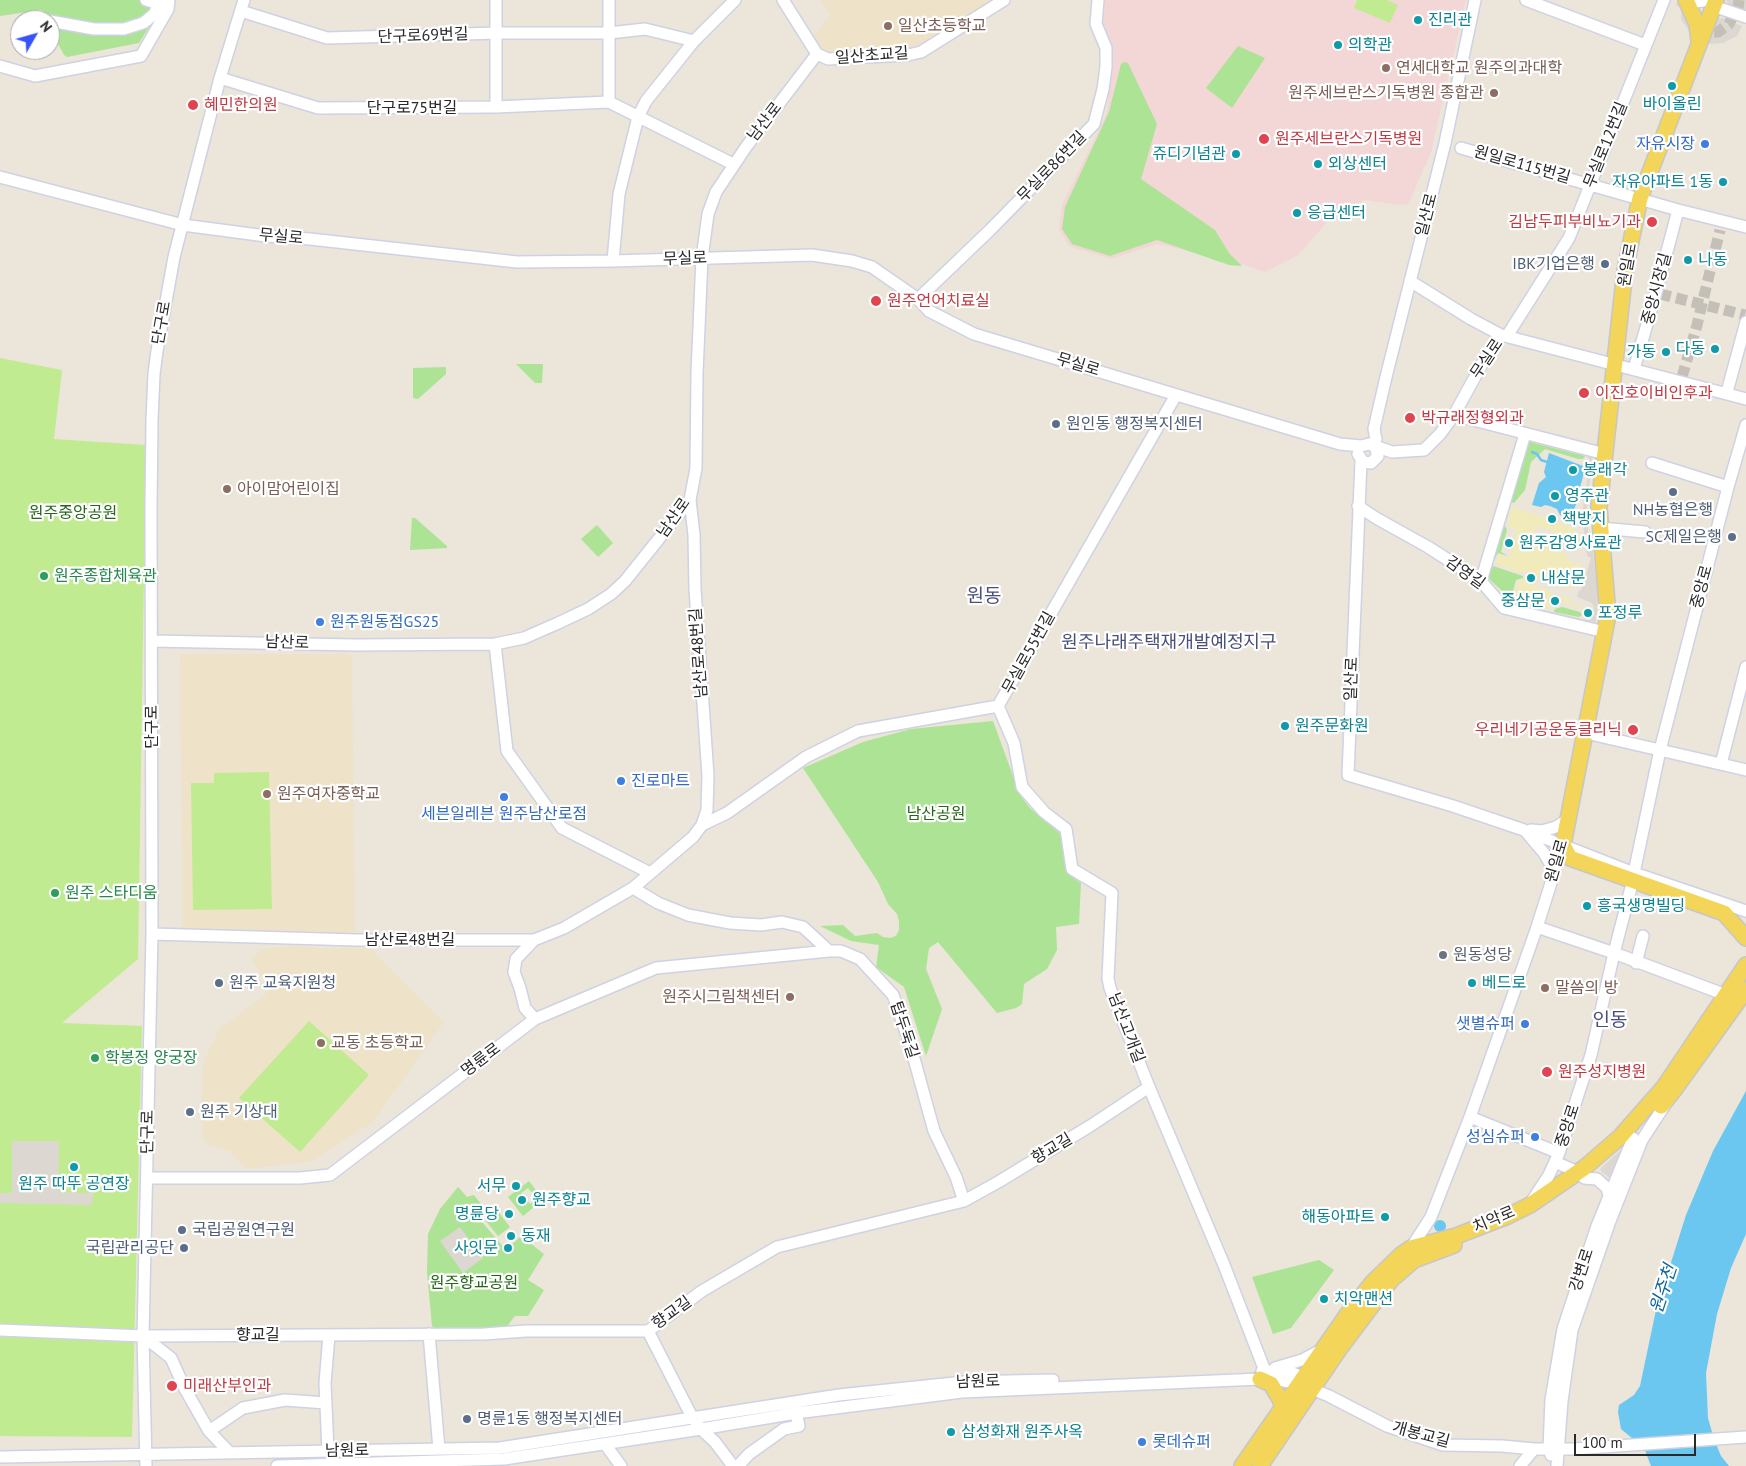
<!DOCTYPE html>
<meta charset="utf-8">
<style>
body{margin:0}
#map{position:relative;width:1746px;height:1466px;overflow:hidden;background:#ebe5da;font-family:"PT Sans",sans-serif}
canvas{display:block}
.north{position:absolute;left:10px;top:10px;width:50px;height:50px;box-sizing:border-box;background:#fff;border:1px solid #a9a9a9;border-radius:50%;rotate:52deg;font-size:14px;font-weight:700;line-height:20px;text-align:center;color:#292929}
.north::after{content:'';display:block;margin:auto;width:18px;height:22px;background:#3753fc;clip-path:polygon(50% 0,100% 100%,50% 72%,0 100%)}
.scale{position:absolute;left:1574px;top:1434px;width:122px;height:22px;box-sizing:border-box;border:2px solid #292929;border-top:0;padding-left:6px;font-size:15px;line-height:18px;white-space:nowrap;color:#292929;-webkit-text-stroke:4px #fff;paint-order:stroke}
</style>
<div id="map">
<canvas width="1746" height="1466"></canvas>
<div class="north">N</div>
<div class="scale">100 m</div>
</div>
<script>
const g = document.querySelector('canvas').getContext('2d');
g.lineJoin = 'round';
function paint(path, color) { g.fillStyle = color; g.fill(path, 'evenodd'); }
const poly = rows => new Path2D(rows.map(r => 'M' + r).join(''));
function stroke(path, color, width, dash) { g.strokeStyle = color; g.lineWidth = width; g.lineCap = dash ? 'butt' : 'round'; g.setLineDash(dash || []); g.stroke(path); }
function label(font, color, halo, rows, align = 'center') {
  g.font = font + ' "PT Sans","Noto Sans KR",sans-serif'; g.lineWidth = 4.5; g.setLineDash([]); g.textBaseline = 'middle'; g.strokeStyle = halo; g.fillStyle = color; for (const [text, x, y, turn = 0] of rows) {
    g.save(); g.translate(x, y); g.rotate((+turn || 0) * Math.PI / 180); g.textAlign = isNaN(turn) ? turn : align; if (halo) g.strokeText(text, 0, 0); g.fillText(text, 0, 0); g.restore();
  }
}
paint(poly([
 [820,0,992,0,920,49,830,56,826,53,814,35,830,16],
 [180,654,347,654,352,659,355,930,351,935,183,931],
 [298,946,336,949,370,948,444,1022,373,1122,312,1161,246,1169,231,1152,208,1144,202,1135,202,1075,205,1058,220,1028,263,997,270,988,251,959,264,948]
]), '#eee3c9');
paint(poly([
 [1101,0,1466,0,1431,152,1410,201,1408,204,1400,205,1365,200,1329,220,1298,255,1265,272,1233,261,1157,244,1111,259,1069,246,1059,230,1062,205,1107,113,1109,90,1114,62,1098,20]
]), '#f3d7d7');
paint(poly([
 [0,0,162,0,161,8,139,43,67,57,64,55,50,29,50,20,46,20,46,13,41,10,0,16],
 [1238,46,1265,58,1232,108,1206,88],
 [1124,62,1128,63,1157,124,1141,179,1215,230,1229,253,1242,266,1229,265,1157,240,1110,256,1072,244,1062,229,1065,207,1109,112,1121,64],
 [516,364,543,364,542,383,535,383],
 [446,367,446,374,418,399,413,398,413,368],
 [1530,442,1585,456,1583,459,1578,459,1545,449,1531,462,1525,490,1514,503,1511,502,1517,476,1525,446],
 [1506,514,1508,516,1504,524,1507,530,1501,552,1508,556,1498,553,1493,562],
 [412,518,415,518,447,546,447,548,410,550],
 [597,525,613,543,598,557,581,539],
 [1493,566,1523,576,1523,578,1516,580,1511,599,1488,578],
 [1562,607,1580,612,1582,615,1579,617,1554,612,1555,609],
 [993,721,1020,795,1030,808,1063,836,1066,867,1075,879,1081,883,1079,924,1056,927,1057,950,1047,969,1024,984,1022,1004,1016,1008,997,1013,938,942,929,948,926,969,942,1009,926,1056,904,987,876,967,879,945,851,941,820,926,843,925,855,936,877,933,883,937,890,938,896,936,899,930,899,921,897,914,888,904,878,882,803,768,863,742,911,729],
 [529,1181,543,1200,523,1216,508,1197],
 [528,1188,537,1198,530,1204,521,1193],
 [458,1187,467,1197,474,1195,481,1204,479,1208,482,1222,506,1250,521,1236,544,1254,528,1280,544,1290,528,1316,515,1316,504,1330,436,1330,432,1326,427,1272,428,1234,440,1209],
 [497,1210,510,1227,498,1236,485,1220],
 [1319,1260,1334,1270,1291,1328,1273,1334,1252,1277]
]), '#ace395');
paint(poly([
 [1514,507,1547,519,1548,522,1556,525,1558,522,1574,528,1575,533,1581,536,1582,540,1536,526,1531,539,1533,544,1560,551,1567,556,1572,563,1577,564,1581,561,1574,585,1570,589,1538,579,1537,576,1527,572,1519,572,1495,563,1499,555,1509,558,1517,531,1510,527,1507,523,1512,508],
 [1520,579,1552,592,1549,605,1552,607,1552,609,1513,600,1512,599],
 [1560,596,1564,596,1582,609,1560,601]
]), '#f1ebbc');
paint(poly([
 [1357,0,1387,0,1398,5,1390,23,1354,8],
 [0,358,62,370,54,439,146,445,138,959,62,1023,142,1026,132,1437,0,1436],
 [269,772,272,909,193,910,191,783,214,783,214,773],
 [309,1021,369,1075,300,1152,239,1098]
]), '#c1eb91');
paint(poly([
 [1726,0,1746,0,1746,10,1728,4],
 [1676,3,1685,7,1692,36,1681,19,1681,8,1675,4],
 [1723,18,1742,26,1737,36,1723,43,1711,44,1704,41,1714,20],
 [1524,439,1589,455,1592,458,1586,516,1590,542,1592,544,1598,595,1597,617,1595,623,1509,604,1487,581,1487,579,1511,603,1587,620,1591,620,1594,608,1592,603,1577,597,1579,590,1581,591,1591,558,1587,556,1582,515,1590,460,1586,455,1529,440,1524,444],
 [12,1141,59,1141,59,1192,93,1193,92,1205,0,1203,0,1193,12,1193],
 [1626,1145,1611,1179,1602,1172,1600,1169],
 [460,1227,483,1258,463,1273,440,1241]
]), '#dcd8d1');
paint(poly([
 [1549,453,1583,466,1585,469,1579,491,1574,494,1574,497,1577,501,1571,519,1560,515,1557,509,1550,506,1545,505,1541,507,1532,505,1539,483,1546,477,1544,472],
 [1746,1091,1746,1234,1731,1268,1717,1314,1706,1373,1708,1418,1714,1439,1721,1456,1729,1466,1651,1466,1644,1448,1621,1429,1618,1412,1619,1405,1634,1395,1640,1386,1656,1310,1686,1215,1713,1151],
 '1434 1226a6 6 0 1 1 12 0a6 6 0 1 1-12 0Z'
]), '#6bc6f0');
stroke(poly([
 [1532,452,1537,454,1541,460,1547,462]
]), '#6bc6f0', 2.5);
stroke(poly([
 [1699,27,1708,32,1718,32,1729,24,1732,18,1738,8,1739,0],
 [1660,294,1745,315],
 [1682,377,1697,325,1720,230]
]), '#c4bfb7', 11, [11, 5.5]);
const minor = poly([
 [146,0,159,4],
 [496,0,496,107],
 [609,0,609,102],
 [783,0,817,54],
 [1526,0,1645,45],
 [1691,0,1695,2,1703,1],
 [1713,6,1746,17],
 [241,11,327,38,497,33,609,33,645,29,694,41],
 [50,21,94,29,124,29,143,23,147,20,154,14,159,4,159,0],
 [817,54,828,59,908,55,921,52,1004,0],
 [0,66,35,76,141,56,168,9,169,0],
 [220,78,318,108,496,107,609,102,733,164],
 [1461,148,1678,210,1746,227],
 [0,177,183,225,266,236,310,239,517,262,613,261,812,255,852,261,872,267,918,299,929,311,974,334,1340,444,1361,446,1369,444,1392,452,1424,450,1440,434,1454,415,1487,355,1501,335],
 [613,261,619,194,638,117,646,101,694,41,735,0],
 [1410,281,1471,319,1501,335,1746,399],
 [918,299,990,230,1094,124,1103,89,1106,67,1106,48,1096,24,1098,0],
 [1507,336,1569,238,1664,0],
 [1634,369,1656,293,1678,210],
 [1727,392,1746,322],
 [1454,415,1605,454],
 [1374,446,1376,439,1374,429,1386,377,1445,143,1475,0],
 [1358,454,1363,462,1371,463,1378,456,1375,447],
 [1361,461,1348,775,1453,806,1524,830,1634,873,1746,911],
 [1652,463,1728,487],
 [1358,506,1376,518,1428,547,1481,581,1504,608,1605,632],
 [1600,528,1645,532],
 [1481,581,1525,434],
 [152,641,355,645,495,644,524,638,556,624,588,609,611,594,625,581,690,500,696,468,697,373,702,258,708,214,716,192,746,147,817,54],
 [495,644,507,751,562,828,650,873],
 [998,706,1014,743,1022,787,1044,812,1066,829,1072,869,1112,893,1108,978,1110,988,1149,1087,1224,1265,1265,1371],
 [998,706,1176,395],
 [1586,733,1746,770],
 [1721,764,1746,667],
 [702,825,727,813,806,757,858,731,998,706],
 [1531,830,1542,831,1556,827,1568,819],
 [1527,833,1544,853,1551,865,1551,877],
 [1634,873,1660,750,1728,487,1746,425],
 [633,888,658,903,688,915,730,923,761,925,782,922,803,927,829,951],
 [1537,927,1614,953,1726,995],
 [152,934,357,940,534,940,564,928,633,888,693,837,702,825,707,810,708,776,695,589,694,535,690,500],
 [534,940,516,959,514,972,520,988,525,1008,535,1019],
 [1636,963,1643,936],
 [1470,1117,1559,1153],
 [1555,1162,1578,1172],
 [147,1178,300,1178,330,1175,535,1019,656,968,829,951,841,951,860,959,893,995,910,1044,934,1131,956,1177,964,1201],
 [1584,1178,1597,1179,1607,1188,1609,1196],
 [1532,1201,1549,1175,1559,1153,1591,1055,1614,953,1633,880],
 [1411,1248,1431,1217,1470,1117,1537,927,1563,845],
 [0,1330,143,1336,484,1334,526,1331,648,1331,702,1291,777,1247,964,1201,1000,1181,1090,1126,1149,1087],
 [648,1331,692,1417,701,1429,715,1442,733,1466],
 [429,1334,439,1449],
 [143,1336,171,1358,185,1389,209,1431,229,1452],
 [1275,1368,1302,1360,1323,1349],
 [1262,1371,1289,1372,1309,1379],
 [209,1431,243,1408,285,1400,326,1403],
 [605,1444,621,1466],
 [328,1451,325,1383,329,1335],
 [1551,1455,1549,1449,1551,1400,1563,1329,1597,1226,1633,1138],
 [0,1457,500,1448,839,1395,964,1382,1053,1380],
 [146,1466,143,1336,152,934,151,508,152,420,154,374,157,351,174,257,220,78,244,0],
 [277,1466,504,1459,701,1429,796,1413,962,1392,1260,1379,1273,1379,1300,1384,1329,1396,1387,1426,1443,1445,1502,1446,1534,1449,1574,1449,1746,1437],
 [738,1466,749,1454,784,1429,799,1426,796,1413],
 [1520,1466,1534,1449],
 [1557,1466,1562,1401,1572,1330,1610,1221,1642,1140,1668,1100]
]);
const major = poly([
 [1686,0,1697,24,1699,41],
 [1716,0,1640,198,1625,270,1599,507,1608,615,1563,845,1570,858,1724,913,1746,938],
 [1661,1106,1674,1090,1746,990],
 [1260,1379,1271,1384,1280,1399,1283,1408],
 [1242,1466,1347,1315,1372,1283,1402,1254,1411,1248,1456,1236,1508,1216,1530,1205,1584,1168,1620,1137,1664,1087,1746,965],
 [1260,1466,1340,1348,1391,1280,1414,1260,1454,1245]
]);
stroke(minor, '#cfd2e2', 14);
stroke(major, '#c7c7c7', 18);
stroke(minor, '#fff', 11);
stroke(major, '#f2d559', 15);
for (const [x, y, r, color] of [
 [1418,20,5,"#0f9aa8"],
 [888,26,5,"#8d6e63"],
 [1338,45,5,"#0f9aa8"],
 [1386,68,5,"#8d6e63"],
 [1672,86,5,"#0f9aa8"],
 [1494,93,5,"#8d6e63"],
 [193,105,6,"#e0444e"],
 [1264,139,6,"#e0444e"],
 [1705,144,5,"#3f7fe0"],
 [1236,154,5,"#0f9aa8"],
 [1318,164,5,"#0f9aa8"],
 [1723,182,5,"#0f9aa8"],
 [1297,213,5,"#0f9aa8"],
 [1652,222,6,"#e0444e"],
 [1688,260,5,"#0f9aa8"],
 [1605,264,5,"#5c6f8a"],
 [876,301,6,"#e0444e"],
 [1715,349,5,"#0f9aa8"],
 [1666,352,5,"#0f9aa8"],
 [1584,393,6,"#e0444e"],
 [1410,418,6,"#e0444e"],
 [1056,424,5,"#5c6f8a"],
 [1573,470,5,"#0f9aa8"],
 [227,489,5,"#8d6e63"],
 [1673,492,5,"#5c6f8a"],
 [1555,496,5,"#0f9aa8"],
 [1552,519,5,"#0f9aa8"],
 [1732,537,5,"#5c6f8a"],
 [1509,543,5,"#0f9aa8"],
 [44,576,5,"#2e9e5b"],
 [1531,578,5,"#0f9aa8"],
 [1555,601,5,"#0f9aa8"],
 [1588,613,5,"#0f9aa8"],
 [320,622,5,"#3f7fe0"],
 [1285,726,5,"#0f9aa8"],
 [1633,730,6,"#e0444e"],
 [621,781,5,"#3f7fe0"],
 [267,794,5,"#8d6e63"],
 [504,797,5,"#3f7fe0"],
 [55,893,5,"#2e9e5b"],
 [1587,906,5,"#0f9aa8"],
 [1443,955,5,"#6b7280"],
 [219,983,5,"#5c6f8a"],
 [1472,983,5,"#0f9aa8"],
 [1545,988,5,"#8d6e63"],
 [790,997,5,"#8d6e63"],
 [1525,1024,5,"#3f7fe0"],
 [321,1043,5,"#8d6e63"],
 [95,1058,5,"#2e9e5b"],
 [1547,1072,6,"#e0444e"],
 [190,1112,5,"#5c6f8a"],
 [1535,1137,5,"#3f7fe0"],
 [74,1167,5,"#0f9aa8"],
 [516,1186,5,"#0f9aa8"],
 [522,1200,5,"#0f9aa8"],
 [509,1214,5,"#0f9aa8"],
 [1385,1217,5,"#0f9aa8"],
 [182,1230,5,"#5c6f8a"],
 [511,1236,5,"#0f9aa8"],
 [184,1248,5,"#5c6f8a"],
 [508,1248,5,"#0f9aa8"],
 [1324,1299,5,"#0f9aa8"],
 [172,1386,6,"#e0444e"],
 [467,1419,5,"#5c6f8a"],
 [951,1432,5,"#0f9aa8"],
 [1142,1442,5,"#3f7fe0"]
]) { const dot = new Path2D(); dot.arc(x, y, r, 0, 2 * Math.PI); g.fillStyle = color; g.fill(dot); stroke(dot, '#fff', 2); }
label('16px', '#0d838f', '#fff', [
 ["진리관",1428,20],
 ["의학관",1348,45],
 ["바이올린",1672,104,"center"],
 ["쥬디기념관",1226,154,"right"],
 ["외상센터",1328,164],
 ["자유아파트 1동",1713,182,"right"],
 ["응급센터",1307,213],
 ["나동",1698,260],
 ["다동",1705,349,"right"],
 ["가동",1656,352,"right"],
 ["봉래각",1583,470],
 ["영주관",1565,496],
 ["책방지",1562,519],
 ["원주감영사료관",1519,543],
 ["내삼문",1541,578],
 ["중삼문",1545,601,"right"],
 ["포정루",1598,613],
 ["원주문화원",1295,726],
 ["흥국생명빌딩",1597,906],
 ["베드로",1482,983],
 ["원주 따뚜 공연장",74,1184,"center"],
 ["서무",506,1186,"right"],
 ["원주향교",532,1200],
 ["명륜당",499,1214,"right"],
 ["해동아파트",1375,1217,"right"],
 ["동재",521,1236],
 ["사잇문",498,1248,"right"],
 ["치악맨션",1334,1299],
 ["삼성화재 원주사옥",961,1432]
], 'left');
label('16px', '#785e54', '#fff', [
 ["일산초등학교",898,26],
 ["연세대학교 원주의과대학",1396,68],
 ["원주세브란스기독병원 종합관",1484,93,"right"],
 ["아이맘어린이집",237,489],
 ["원주여자중학교",277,794],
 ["말씀의 방",1555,988],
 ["원주시그림책센터",780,997,"right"],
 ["교동 초등학교",331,1043]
], 'left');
label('16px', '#292929', '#fff', [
 ["단구로69번길",423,36,-2],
 ["일산초교길",872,56,-4],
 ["단구로75번길",412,108],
 ["남산로",765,122,-52],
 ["무실로12번길",1606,145,-68],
 ["원일로115번길",1522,165,16],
 ["무실로86번길",1052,167,-46],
 ["일산로",1427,215,-76],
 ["무실로",281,237,5],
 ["무실로",685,259,-2],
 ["원일로",1628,265,-80],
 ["중앙시장길",1657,289,-75],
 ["단구로",162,323,-80],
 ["무실로",1487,359,-56],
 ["무실로",1078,365,17],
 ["남산로",674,518,-55],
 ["감영길",1465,573,36],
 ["중앙로",1702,587,-75],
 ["남산로",287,643,2],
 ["남산로48번길",699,653,-94],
 ["무실로55번길",1029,653,-61],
 ["일산로",1352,679,-88],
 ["단구로",152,727,-90],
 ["원일로",1557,861,-74],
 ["남산로48번길",410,940],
 ["남산고개길",1126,1028,69],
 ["탑두둑길",904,1030,72],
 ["명륜로",481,1060,-37],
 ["중앙로",1568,1126,-72],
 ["단구로",148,1132,-89],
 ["향교길",1052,1149,-31],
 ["치악로",1494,1220,-23],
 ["강변로",1582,1270,-72],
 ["향교길",672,1313,-36],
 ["향교길",258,1335],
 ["남원로",978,1382,-2],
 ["개봉교길",1421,1435,15],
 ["남원로",347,1451,-1]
]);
label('16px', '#be3a42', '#fff', [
 ["혜민한의원",204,105],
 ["원주세브란스기독병원",1275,139],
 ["김남두피부비뇨기과",1641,222,"right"],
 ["원주언어치료실",887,301],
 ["이진호이비인후과",1595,393],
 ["박규래정형외과",1421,418],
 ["우리네기공운동클리닉",1622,730,"right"],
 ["원주성지병원",1558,1072],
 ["미래산부인과",183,1386]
], 'left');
label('16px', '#366cbe', '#fff', [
 ["자유시장",1695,144],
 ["원주원동점GS25",330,622,"left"],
 ["진로마트",631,781,"left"],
 ["세븐일레븐 원주남산로점",504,814,"center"],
 ["샛별슈퍼",1515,1024],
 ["성심슈퍼",1525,1137],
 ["롯데슈퍼",1152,1442,"left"]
], 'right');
label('16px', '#4e5e75', '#fff', [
 ["IBK기업은행",1595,264,"right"],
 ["원인동 행정복지센터",1066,424],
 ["NH농협은행",1673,510,"center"],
 ["SC제일은행",1722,537,"right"],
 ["원주 교육지원청",229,983],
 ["원주 기상대",200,1112],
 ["국립공원연구원",192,1230],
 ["국립관리공단",174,1248,"right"],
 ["명륜1동 행정복지센터",477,1419]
], 'left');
label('16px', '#256619', '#fff', [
 ["원주중앙공원",73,513],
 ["남산공원",936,814],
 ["원주향교공원",474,1283]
]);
label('16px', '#27864d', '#fff', [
 ["원주종합체육관",54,576],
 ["원주 스타디움",65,893],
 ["학봉정 양궁장",105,1058]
], 'left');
label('16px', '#5b616d', '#fff', [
 ["원동성당",1453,955]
], 'left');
label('18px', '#494f7a', '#fff', [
 ["원주나래주택재개발예정지구",1169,643]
]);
label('italic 18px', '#0c639a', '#fff', [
 ["원주천",1664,1289,-72]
]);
label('19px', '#494f7a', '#fff', [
 ["원동",984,597],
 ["인동",1610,1021]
]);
</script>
